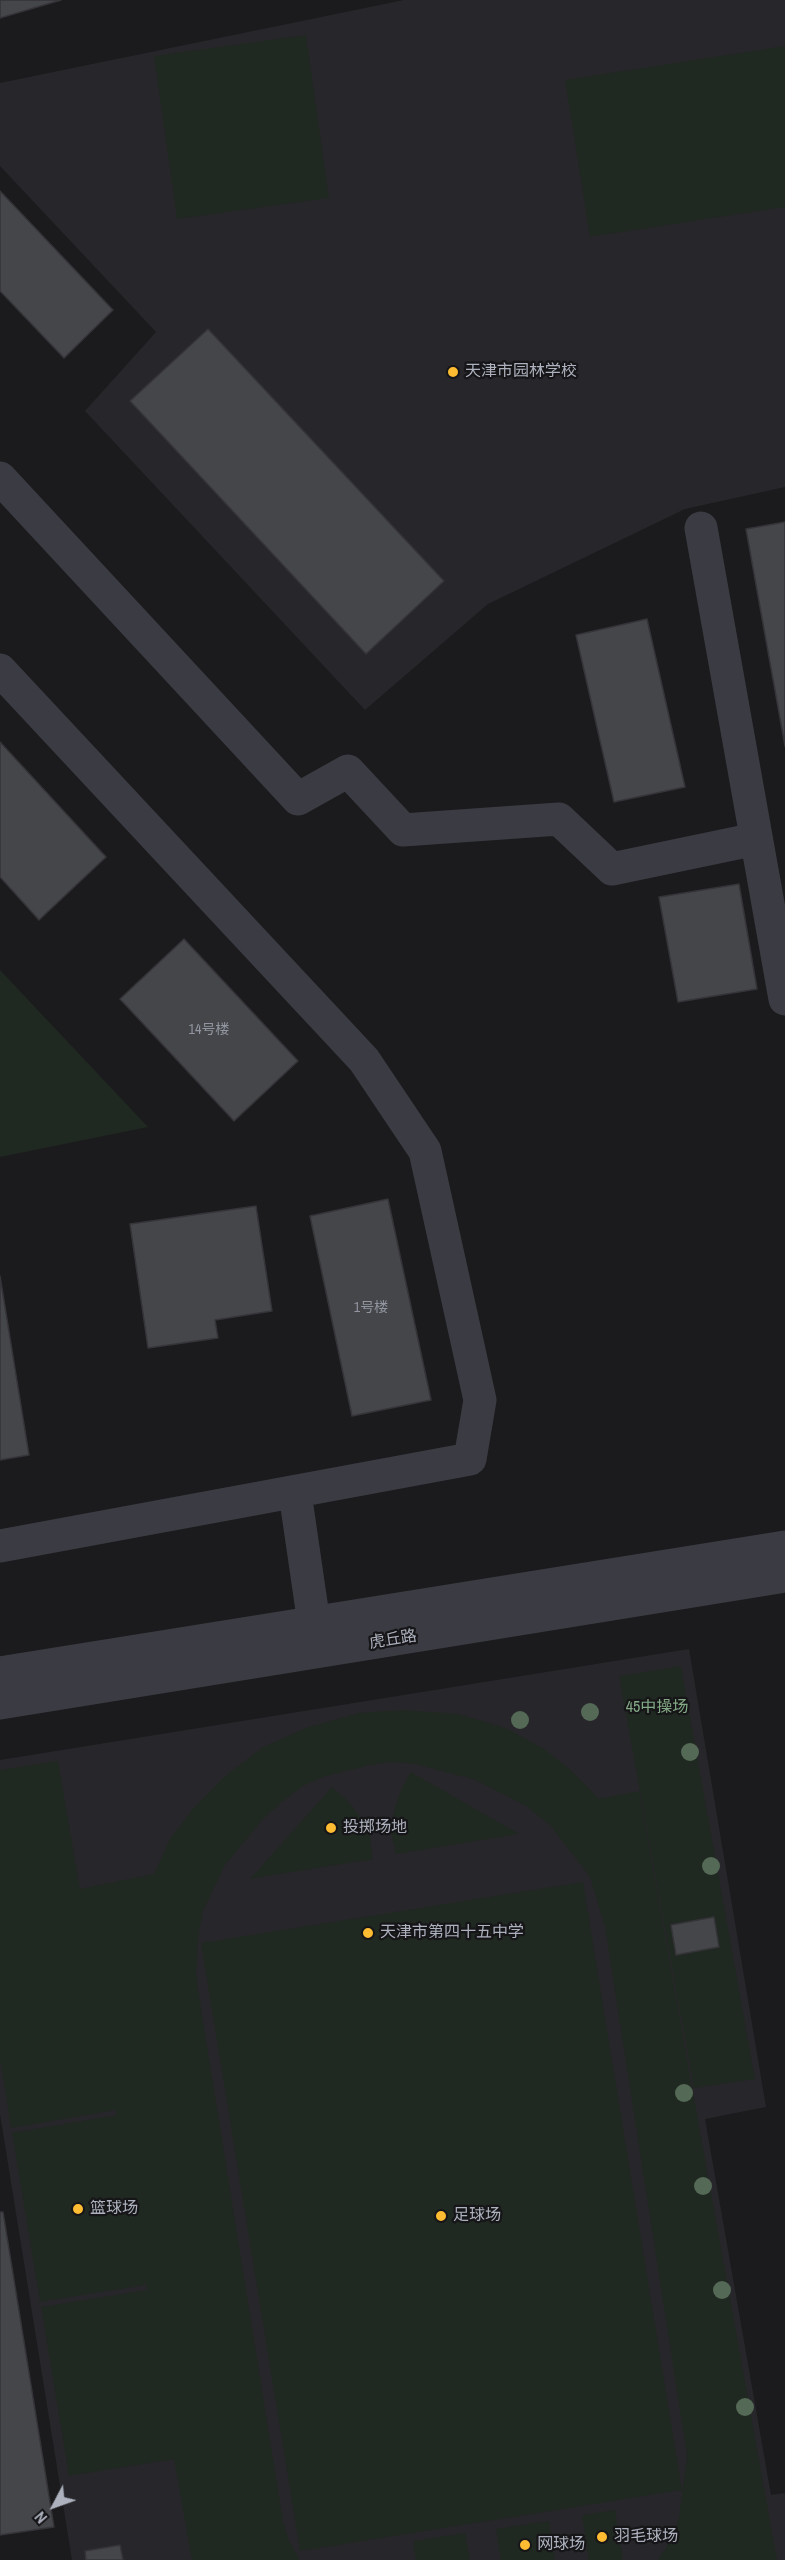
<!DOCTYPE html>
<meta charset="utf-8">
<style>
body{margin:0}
#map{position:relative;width:785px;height:2560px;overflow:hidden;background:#1b1b1d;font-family:"Archivo Narrow",sans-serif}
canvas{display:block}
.north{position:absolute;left:24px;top:2476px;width:60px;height:60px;-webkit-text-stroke:4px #161518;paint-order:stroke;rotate:229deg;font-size:16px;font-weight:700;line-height:24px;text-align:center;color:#acb1bd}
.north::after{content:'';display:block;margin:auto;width:21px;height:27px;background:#acb1bd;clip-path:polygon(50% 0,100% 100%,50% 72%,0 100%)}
</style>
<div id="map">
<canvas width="785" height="2560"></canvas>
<div class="north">N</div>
</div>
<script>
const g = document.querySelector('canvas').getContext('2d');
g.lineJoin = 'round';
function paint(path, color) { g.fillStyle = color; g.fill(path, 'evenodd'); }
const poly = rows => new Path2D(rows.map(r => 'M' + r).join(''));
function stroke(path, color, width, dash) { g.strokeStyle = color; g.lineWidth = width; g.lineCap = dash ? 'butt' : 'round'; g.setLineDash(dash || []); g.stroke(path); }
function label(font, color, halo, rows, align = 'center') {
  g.font = font + ' "Archivo Narrow","Noto Sans SC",sans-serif'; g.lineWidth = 4.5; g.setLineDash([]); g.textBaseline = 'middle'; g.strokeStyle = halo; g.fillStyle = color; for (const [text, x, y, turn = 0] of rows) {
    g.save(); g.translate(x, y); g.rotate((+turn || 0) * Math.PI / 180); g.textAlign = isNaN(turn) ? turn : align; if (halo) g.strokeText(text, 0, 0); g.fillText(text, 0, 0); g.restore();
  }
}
paint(poly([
 [404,0,785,0,785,487,685,509,488,604,365,710,85,411,156,332,0,166,0,83],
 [689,1649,766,2107,705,2119,771,2495,785,2493,785,2560,72,2560,0,2114,0,1760]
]), '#27262a');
paint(poly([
 [306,35,329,198,177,219,154,56],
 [785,46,785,207,590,237,565,80],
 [0,970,148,1127,0,1157],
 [681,1666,755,2079,694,2088,619,1676],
 [403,1710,459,1714,506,1728,544,1749,572,1771,599,1799,639,1791,777,2560,658,2560,670,2541,679,2518,687,2456,605,1927,590,1877,550,1825,526,1806,476,1780,415,1764,391,1762,370,1765,326,1776,303,1786,282,1802,263,1819,225,1865,203,1911,199,1931,196,1971,198,1989,283,2521,289,2541,300,2560,192,2560,174,2459,69,2476,41,2307,147,2290,144,2278,145,2285,40,2302,12,2133,117,2115,116,2110,11,2128,0,2059,0,1770,58,1761,80,1889,154,1874,170,1839,192,1810,225,1776,263,1747,306,1728,358,1713],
 [411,1772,519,1834,396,1854,391,1832,394,1812,400,1792],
 [332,1787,349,1802,361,1818,370,1837,373,1859,250,1879],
 [583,1882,682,2490,300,2551,201,1943],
 [615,2510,623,2560,589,2560,582,2515],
 [549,2521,555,2560,501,2560,496,2529],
 [465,2533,470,2560,416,2560,413,2541]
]), '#202921');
const building = poly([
 [0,0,61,0,0,18,0,0],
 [0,191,113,310,64,358,0,291,0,191],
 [208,329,444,581,366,654,130,401,208,329],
 [785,522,785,746,746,529,785,522],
 [647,619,685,787,614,802,576,635,647,619],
 [0,742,106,857,39,920,0,877,0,742],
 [739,884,757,989,678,1002,659,897,739,884],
 [184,939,298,1061,234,1121,120,999,184,939],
 [388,1199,431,1400,352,1416,310,1216,388,1199],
 [256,1206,272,1311,215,1320,218,1338,148,1348,130,1224,256,1206],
 [0,1276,29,1455,0,1460,0,1276],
 [714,1917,719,1947,676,1955,671,1925,714,1917],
 [0,2212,3,2212,54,2527,0,2535,0,2212],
 [120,2545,123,2560,86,2560,85,2551,120,2545]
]);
paint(building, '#45464a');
stroke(building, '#353439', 1.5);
stroke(poly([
 [0,478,298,799,348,771,403,830,559,819,612,869,756,839],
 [701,528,785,999],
 [0,670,364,1060,425,1151,480,1400,470,1459,0,1546],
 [295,1493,317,1644],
 [0,1673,785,1547],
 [0,1703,785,1576]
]), '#3b3c43', 33);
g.fillStyle = '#546956';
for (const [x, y] of [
 [590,1712],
 [520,1720],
 [690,1752],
 [711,1866],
 [684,2093],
 [703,2186],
 [722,2290],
 [745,2407]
]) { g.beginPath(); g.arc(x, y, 9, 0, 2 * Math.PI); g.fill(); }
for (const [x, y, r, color] of [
 [453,372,6,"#febc32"],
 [331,1828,6,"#febc32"],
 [368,1933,6,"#febc32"],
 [78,2209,6,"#febc32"],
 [441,2216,6,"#febc32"],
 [602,2537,6,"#febc32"],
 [525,2545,6,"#febc32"]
]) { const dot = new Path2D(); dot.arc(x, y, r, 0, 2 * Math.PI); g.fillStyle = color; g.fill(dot); stroke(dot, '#161518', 2); }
label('14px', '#9296a0', null, [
 ["14号楼",209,1030],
 ["1号楼",371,1308]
]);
label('16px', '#acb1bd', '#161518', [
 ["天津市园林学校",465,372],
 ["投掷场地",343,1828],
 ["天津市第四十五中学",380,1933],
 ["篮球场",90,2209],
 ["足球场",453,2216],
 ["羽毛球场",614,2537],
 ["网球场",537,2545]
], 'left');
label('16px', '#acb1bd', '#161518', [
 ["虎丘路",393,1640,-9]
]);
label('16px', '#83a985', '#161518', [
 ["45中操场",657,1708]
]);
</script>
